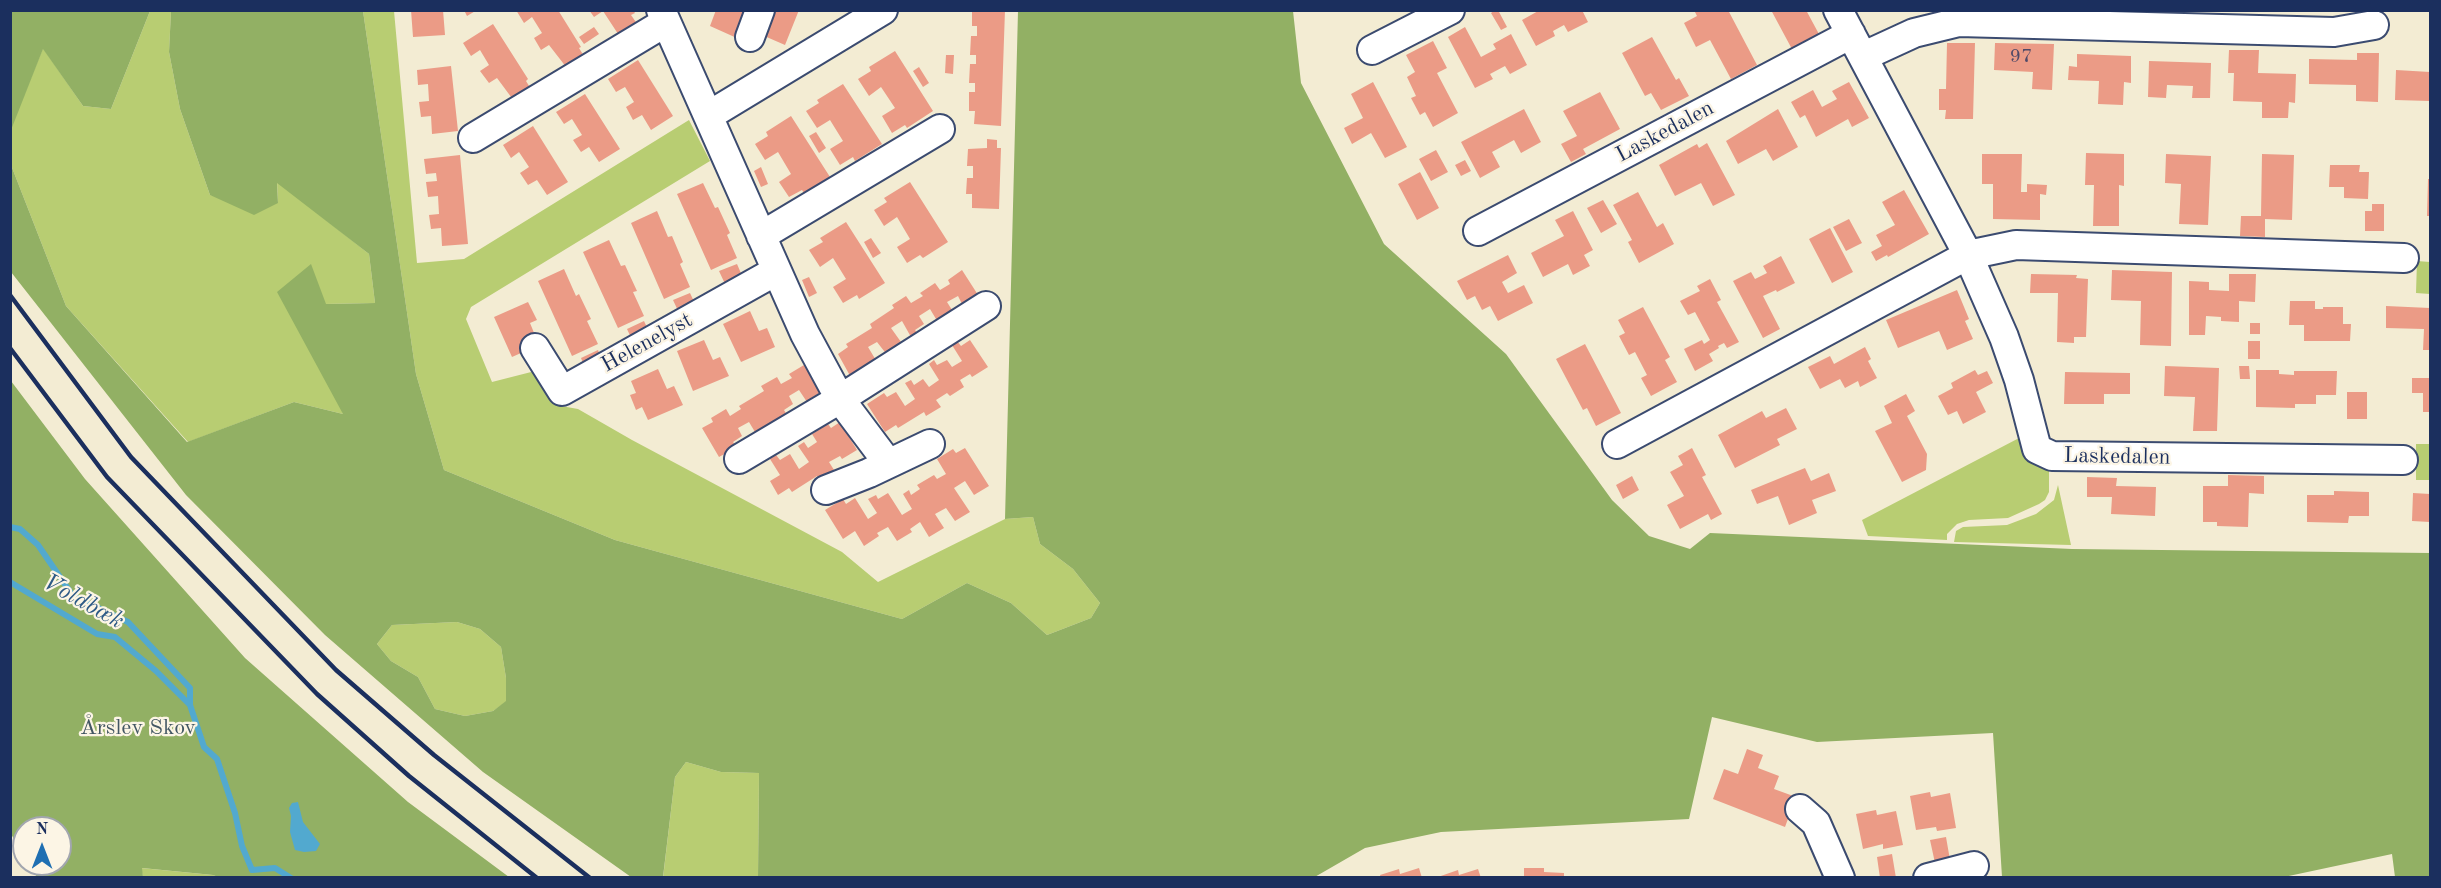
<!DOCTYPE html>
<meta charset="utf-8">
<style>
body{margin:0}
#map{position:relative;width:2441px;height:888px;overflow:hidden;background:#f3ecd3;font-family:"Old Standard TT",serif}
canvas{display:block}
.frame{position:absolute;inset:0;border:12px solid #1b2f5e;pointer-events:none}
.north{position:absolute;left:12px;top:816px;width:60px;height:60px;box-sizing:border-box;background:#fcf5e5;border:2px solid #a2a6af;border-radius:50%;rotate:0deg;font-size:16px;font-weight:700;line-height:24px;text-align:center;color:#1b2f5e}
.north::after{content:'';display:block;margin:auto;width:21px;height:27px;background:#1f6fb2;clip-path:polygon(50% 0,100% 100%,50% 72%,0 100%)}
</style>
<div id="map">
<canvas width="2441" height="888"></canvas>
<div class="frame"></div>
<div class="north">N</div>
</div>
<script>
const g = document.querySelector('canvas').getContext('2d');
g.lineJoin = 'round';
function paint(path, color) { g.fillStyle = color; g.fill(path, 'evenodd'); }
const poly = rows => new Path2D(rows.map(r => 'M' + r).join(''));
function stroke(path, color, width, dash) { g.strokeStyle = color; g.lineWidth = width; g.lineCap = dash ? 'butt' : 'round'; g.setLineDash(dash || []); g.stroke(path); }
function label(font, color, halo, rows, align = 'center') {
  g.font = font + ' "Old Standard TT",serif'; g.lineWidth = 4.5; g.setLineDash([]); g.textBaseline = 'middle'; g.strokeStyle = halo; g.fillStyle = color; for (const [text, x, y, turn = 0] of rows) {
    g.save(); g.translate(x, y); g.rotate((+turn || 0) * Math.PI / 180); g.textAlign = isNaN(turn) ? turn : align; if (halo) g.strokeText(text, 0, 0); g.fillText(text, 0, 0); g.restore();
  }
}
paint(poly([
 [150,11,171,11,169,52,180,109,210,195,278,203,277,181,369,254,375,303,325,304,343,414,294,402,188,442,66,306,11,165,10,130,43,48,83,106,111,109],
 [363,11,394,11,417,263,464,259,689,120,710,161,471,307,466,319,492,382,539,370,554,400,561,406,578,409,632,440,842,552,878,582,1005,519,1033,517,1040,544,1073,569,1100,603,1091,618,1047,635,1011,603,967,583,902,619,615,540,444,470,416,374],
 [2417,261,2430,262,2430,294,2416,293],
 [2021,437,2049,466,2049,492,2045,500,2039,504,2008,518,1969,520,1957,524,1947,534,1947,540,1868,536,1862,520],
 [2416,444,2430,444,2430,480,2416,480],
 [2058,485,2071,545,1954,542,1956,531,1963,527,2007,525,2036,514,2054,500],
 [457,622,480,629,501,647,506,678,506,702,493,711,465,716,435,709,418,677,391,661,377,644,392,625],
 [686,762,721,772,759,773,758,877,663,878,675,777],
 [141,868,213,875,221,877,143,877]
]), '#b8cd72');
paint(poly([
 [11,10,150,11,111,109,83,106,43,49,11,130],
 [171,11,363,11,416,374,444,470,615,540,902,619,967,583,1011,603,1047,635,1091,618,1100,603,1073,569,1040,544,1033,517,1005,519,1018,11,1293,11,1301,83,1384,244,1506,354,1612,500,1649,536,1690,549,1710,533,2072,549,2430,553,2430,877,2395,877,2392,854,2284,877,2002,877,1993,733,1817,742,1712,717,1689,819,1441,832,1365,848,1313,878,758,877,759,773,721,772,686,762,675,777,663,877,631,877,483,772,325,635,186,495,11,272,11,165,66,306,187,442,294,402,343,414,277,292,311,264,326,304,375,303,369,254,277,183,278,203,254,215,210,195,180,109,169,52],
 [457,622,480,629,501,647,506,678,506,701,493,711,465,716,435,709,418,677,391,661,377,644,392,625],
 [11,381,85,479,245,658,408,802,509,877,221,878,213,875,142,868,143,877,37,877,29,864,60,864,60,828,24,828,24,856,11,834]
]), '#92b064');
paint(poly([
 [298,802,303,822,320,844,316,851,304,852,295,850,290,832,291,816,289,808,292,803]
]), '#52a9cf');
stroke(poly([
 [10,527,20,529,38,545,73,596,128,622,190,688,190,705],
 [10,582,97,634,115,637,156,671,190,705,204,747,217,759,235,813,242,846,252,870,275,868,291,878]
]), '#52a9cf', 6);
paint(poly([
 [411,10,443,10,445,35,413,37],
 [464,10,477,10,467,16],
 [516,10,558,10,581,47,579,48,587,61,570,72,549,45,541,50,534,38,542,33,532,17,524,23],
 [589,10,633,10,635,13,631,15,640,28,622,40,603,11,594,17],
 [716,10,751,10,739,39,710,26],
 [772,10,799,10,785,45,762,35],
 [972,10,1005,10,1001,126,974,124,975,111,969,111,969,92,975,92,975,83,969,83,970,64,976,64,976,55,970,55,971,36,977,36,977,26,972,26],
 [1495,10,1498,10,1507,27,1501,30,1491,13],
 [1540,10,1543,12,1582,10,1588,22,1568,32,1564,25,1553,31,1555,36,1536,46,1522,20],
 [1694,10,1728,10,1757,65,1731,79,1710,40,1696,47,1684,23,1697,16],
 [1771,10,1806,10,1820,36,1793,51],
 [493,24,528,79,526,81,534,94,517,105,497,78,489,83,480,71,489,65,480,50,471,56,463,43],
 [594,27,599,34,584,44,579,37],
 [1465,27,1481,57,1496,49,1493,44,1511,34,1527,65,1510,74,1505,66,1490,74,1493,79,1475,88,1448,37],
 [1652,37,1676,80,1679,78,1689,96,1661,110,1651,93,1645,96,1622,53],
 [1433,41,1447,68,1437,73,1458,113,1433,127,1425,112,1420,115,1411,98,1416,96,1407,77,1415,72,1406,55],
 [1947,43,1975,43,1973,119,1945,119,1946,110,1939,110,1939,89,1946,89],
 [1995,43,2054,44,2052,90,2032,89,2033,72,1994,70],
 [2229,50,2259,50,2258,73,2296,74,2295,103,2289,102,2288,118,2262,118,2262,102,2233,101,2234,73,2228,73],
 [895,51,933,111,907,128,905,125,892,133,882,116,895,108,881,87,869,96,858,79,871,71,869,67],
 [2357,53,2379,53,2378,102,2356,101,2356,85,2309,84,2309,59,2357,60],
 [2077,54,2131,56,2131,83,2124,82,2123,105,2098,104,2099,81,2068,80,2069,66,2077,67],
 [946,55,954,55,953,74,945,73],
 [638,60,673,116,651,130,642,115,633,120,626,107,634,102,625,87,616,92,608,79],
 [2149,61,2211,63,2210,98,2192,98,2193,86,2167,85,2166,98,2148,97],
 [451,66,458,131,432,134,431,116,421,117,419,102,429,101,428,84,418,85,417,70],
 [919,67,929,83,923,87,913,71],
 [2396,70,2430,72,2430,101,2395,100],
 [1373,82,1407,147,1385,158,1371,133,1352,144,1344,128,1363,118,1351,94],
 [1849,82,1869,118,1852,127,1848,119,1816,137,1805,115,1800,118,1791,102,1813,90,1822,107,1837,99,1832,91],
 [843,84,882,144,855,161,853,157,840,165,830,149,843,141,830,120,817,128,806,111,819,103,817,100],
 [1600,92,1620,129,1583,149,1586,154,1571,162,1561,144,1577,136,1563,111],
 [585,94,620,149,599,162,589,147,581,152,573,140,582,135,572,119,564,124,556,112],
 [1524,109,1541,142,1521,153,1514,140,1492,152,1500,167,1480,178,1461,142],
 [1778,109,1798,147,1773,161,1766,149,1738,164,1726,141],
 [791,116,830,177,804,193,802,190,789,197,779,182,791,174,778,152,765,160,755,144,768,136,766,132],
 [533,126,568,182,547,195,537,180,528,185,520,173,529,167,519,152,511,158,503,145],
 [816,132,826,148,819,153,809,136],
 [987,139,997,140,997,148,1001,148,999,209,972,208,972,194,966,194,967,178,973,178,973,166,967,166,968,149,987,148],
 [1707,143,1735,195,1713,206,1701,183,1675,196,1659,165,1697,144,1699,148],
 [1436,150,1448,172,1431,181,1419,159],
 [2086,153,2124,154,2124,186,2119,185,2119,226,2093,226,2094,185,2085,185],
 [1982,154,2022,154,2021,192,2027,192,2027,184,2047,185,2046,195,2040,194,2040,220,1993,219,1993,184,1982,184],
 [2166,154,2211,156,2208,225,2179,224,2181,184,2165,183],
 [2262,154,2294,155,2292,220,2265,219,2265,237,2240,236,2241,216,2261,216],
 [460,155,468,244,442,246,441,228,431,229,429,215,439,214,438,196,428,197,426,182,437,181,436,173,426,174,424,159],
 [1465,160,1471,171,1461,176,1455,165],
 [2330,165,2360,165,2359,172,2369,172,2368,199,2344,198,2344,187,2329,187],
 [761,167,768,184,761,187,754,171],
 [1420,172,1439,208,1417,220,1398,184],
 [2428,179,2430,179,2430,216,2427,216],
 [910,182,948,242,923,258,920,255,907,263,897,247,910,239,897,217,884,226,874,210,887,202,884,198],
 [703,183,715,208,718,207,730,233,727,235,737,258,711,270,677,194],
 [1904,190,1929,234,1888,257,1887,255,1876,261,1871,252,1882,246,1876,235,1895,225,1882,202],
 [1638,192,1657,227,1663,223,1674,244,1639,263,1628,242,1632,240,1613,205],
 [1603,200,1617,224,1601,233,1587,208],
 [2372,204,2384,204,2384,231,2365,231,2365,211,2372,211],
 [657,211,668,237,672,236,683,262,680,264,690,287,664,299,631,223],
 [1573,211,1593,250,1584,255,1590,266,1573,275,1568,264,1543,277,1531,253,1564,236,1555,220],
 [1849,219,1862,243,1846,251,1833,227],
 [846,222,885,283,859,299,857,295,843,303,833,287,846,279,833,258,820,267,809,250,823,242,820,238],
 [1830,228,1853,272,1832,283,1809,239],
 [871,238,881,253,873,258,864,242],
 [609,240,621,266,625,265,637,291,633,292,644,316,618,328,583,252],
 [1508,255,1517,273,1502,282,1508,293,1524,285,1533,303,1498,321,1490,306,1482,310,1475,296,1467,300,1457,281],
 [1781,256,1795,283,1777,292,1776,290,1763,296,1780,329,1763,338,1733,281,1751,272,1755,279,1767,273,1763,266],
 [737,264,743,278,726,286,719,271],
 [564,269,576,296,579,294,591,319,587,321,598,344,572,356,538,281],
 [962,270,980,298,966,312,958,296,947,302,952,310,943,317,939,324,930,309,919,316,924,324,915,330,917,333,911,337,902,321,891,328,901,342,891,349,894,353,888,356,877,342,868,347,877,362,854,383,838,354,848,347,846,344,872,328,870,324,894,308,892,305,906,296,911,303,923,296,920,293,935,283,940,290,950,284,948,280],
 [2112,270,2172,272,2171,346,2140,345,2141,301,2111,300],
 [2031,274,2077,275,2076,278,2088,279,2086,337,2074,337,2074,343,2057,342,2058,293,2030,293],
 [2229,274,2256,274,2255,302,2239,301,2239,322,2221,321,2221,317,2206,316,2205,335,2189,335,2189,281,2209,282,2209,290,2229,291],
 [809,277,817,293,809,297,802,280],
 [1710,279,1721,300,1717,302,1739,342,1727,348,1724,343,1718,346,1719,348,1709,354,1713,361,1695,371,1684,349,1702,340,1704,344,1710,340,1695,312,1688,315,1680,301,1700,291,1697,286],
 [1957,290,1969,319,1965,321,1973,339,1947,350,1939,331,1898,348,1886,320],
 [690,293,697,308,680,315,673,300],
 [2290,301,2315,301,2315,309,2323,309,2323,307,2343,307,2343,324,2351,324,2350,341,2304,341,2304,325,2289,325],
 [528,302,537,320,530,323,539,345,512,357,494,317],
 [2386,306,2430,308,2430,350,2423,350,2424,329,2386,328],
 [1643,307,1670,357,1665,360,1677,382,1651,396,1641,378,1647,375,1635,352,1629,355,1619,336,1625,333,1618,320],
 [750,311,759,331,767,328,775,347,741,362,723,324],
 [644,321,651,336,634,344,627,329],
 [2250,323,2260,323,2260,334,2250,334],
 [704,340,713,360,720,357,729,376,693,391,677,351],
 [970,340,988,367,972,377,970,374,960,380,964,387,950,396,947,393,936,400,941,407,926,416,924,412,898,428,896,425,885,432,867,404,884,393,887,397,896,392,905,406,915,399,905,383,911,380,914,385,923,379,929,387,939,380,929,364,934,360,937,365,947,360,952,367,962,361,952,345,957,341,961,346],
 [2248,341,2260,341,2260,359,2248,359],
 [1585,344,1621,413,1596,426,1587,408,1583,410,1556,359],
 [1865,347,1871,359,1868,361,1877,378,1860,387,1858,381,1845,388,1840,379,1820,389,1808,367,1830,356,1834,364],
 [598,350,604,365,587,373,581,358],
 [804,365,821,392,811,398,814,402,809,405,799,390,789,396,793,404,784,410,787,415,758,437,749,422,738,428,742,436,733,442,737,447,719,457,702,428,713,422,711,418,726,409,730,416,741,409,739,406,764,391,761,386,777,377,781,384,792,378,789,374],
 [2165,366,2219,368,2217,431,2193,431,2195,397,2164,396],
 [2239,366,2249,366,2250,379,2240,379],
 [658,369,667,389,674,386,683,405,648,420,642,407,636,410,630,395,636,393,631,381],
 [1975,370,1978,375,1987,371,1993,383,1976,392,1986,412,1963,424,1957,411,1948,415,1938,396,1953,388,1951,383],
 [2256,370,2279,370,2279,374,2294,375,2294,371,2337,371,2336,395,2316,395,2316,404,2295,404,2295,408,2256,407],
 [2065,372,2130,373,2130,394,2104,394,2104,404,2064,404],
 [2412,378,2430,378,2430,412,2423,412,2423,393,2412,393],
 [2347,392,2367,392,2367,419,2347,419],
 [1906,394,1915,411,1907,416,1927,454,1926,470,1902,482,1875,431,1892,423,1884,406],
 [1786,408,1797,429,1777,439,1780,445,1735,468,1718,435,1762,411,1766,418],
 [840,422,857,450,842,459,840,456,829,462,834,470,819,479,817,476,792,492,789,488,778,495,770,481,780,475,770,459,776,455,780,460,790,454,799,469,809,462,798,446,804,442,808,448,817,442,812,434,828,424,831,428],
 [965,448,989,486,974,495,965,481,954,488,970,512,955,521,946,508,935,514,944,528,929,537,920,522,910,529,912,532,897,541,888,527,877,533,879,536,864,546,855,531,843,539,825,510,843,499,846,504,855,498,868,519,877,513,868,499,876,495,878,499,888,493,902,515,912,509,903,494,909,490,911,495,920,489,917,485,934,475,937,479,946,474,937,459,953,449,956,453],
 [1692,448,1706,475,1702,477,1722,514,1711,520,1708,514,1680,529,1667,505,1684,496,1670,472,1683,465,1678,456],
 [1805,468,1811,481,1829,473,1836,491,1812,500,1817,513,1789,525,1778,496,1757,504,1751,490],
 [2228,475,2264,476,2264,494,2249,493,2248,527,2217,526,2217,522,2203,522,2203,486,2228,486],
 [1632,476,1639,490,1623,499,1616,485],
 [2087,477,2117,478,2116,486,2156,487,2155,516,2111,514,2112,497,2087,497],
 [2334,491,2369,492,2369,516,2349,516,2348,523,2307,522,2307,495,2334,495],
 [2413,493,2430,494,2430,522,2412,521],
 [1747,749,1763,755,1758,768,1779,776,1774,789,1796,797,1785,827,1713,799,1724,769,1738,774],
 [1930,792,1931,797,1950,793,1956,828,1937,831,1936,827,1916,830,1910,796],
 [1876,810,1877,815,1896,811,1903,845,1883,849,1883,844,1863,849,1856,814],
 [1946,837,1950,860,1935,863,1930,840],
 [1892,854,1896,878,1880,878,1877,857],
 [1419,868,1422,878,1381,878,1380,875,1399,869,1400,874],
 [1524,868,1544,868,1544,872,1564,873,1564,878,1524,878],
 [1478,869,1481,878,1435,878,1458,870,1459,875]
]), '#eb9b86');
const minor = poly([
 [661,10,805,334,840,399,888,463],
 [1838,10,1968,255,2004,337,2019,380,2037,449,2052,456,2403,460],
 [750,37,760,10],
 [1372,50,1450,10],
 [1864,56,1914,33,1959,22,2334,32,2374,25],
 [708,116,883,10],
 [473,138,666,22],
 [1478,231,1851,34],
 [761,236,940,129],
 [535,348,562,391,776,271],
 [1617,444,1968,255,2016,245,2404,258],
 [739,459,840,399,986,306],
 [826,490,869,473,930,444],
 [1800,809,1816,823,1840,878],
 [1928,878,1974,866]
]);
stroke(minor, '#3b4b70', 32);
stroke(minor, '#fff', 28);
stroke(poly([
 [10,295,131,457,336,670,434,755,590,878],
 [10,348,107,477,317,694,409,776,537,878]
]), '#1b2f5e', 4.5);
label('20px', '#4f4a68', null, [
 ["97",2021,57]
]);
label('22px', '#1b2f5e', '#fcf5e5', [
 ["Laskedalen",1665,132,-28],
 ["Helenelyst",647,343,-29],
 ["Laskedalen",2117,457,1]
]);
label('22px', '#425663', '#fcf5e5', [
 ["Årslev Skov",138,728]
]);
label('italic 24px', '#2e5a86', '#fcf5e5', [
 ["Voldbæk",83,602,29]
]);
</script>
